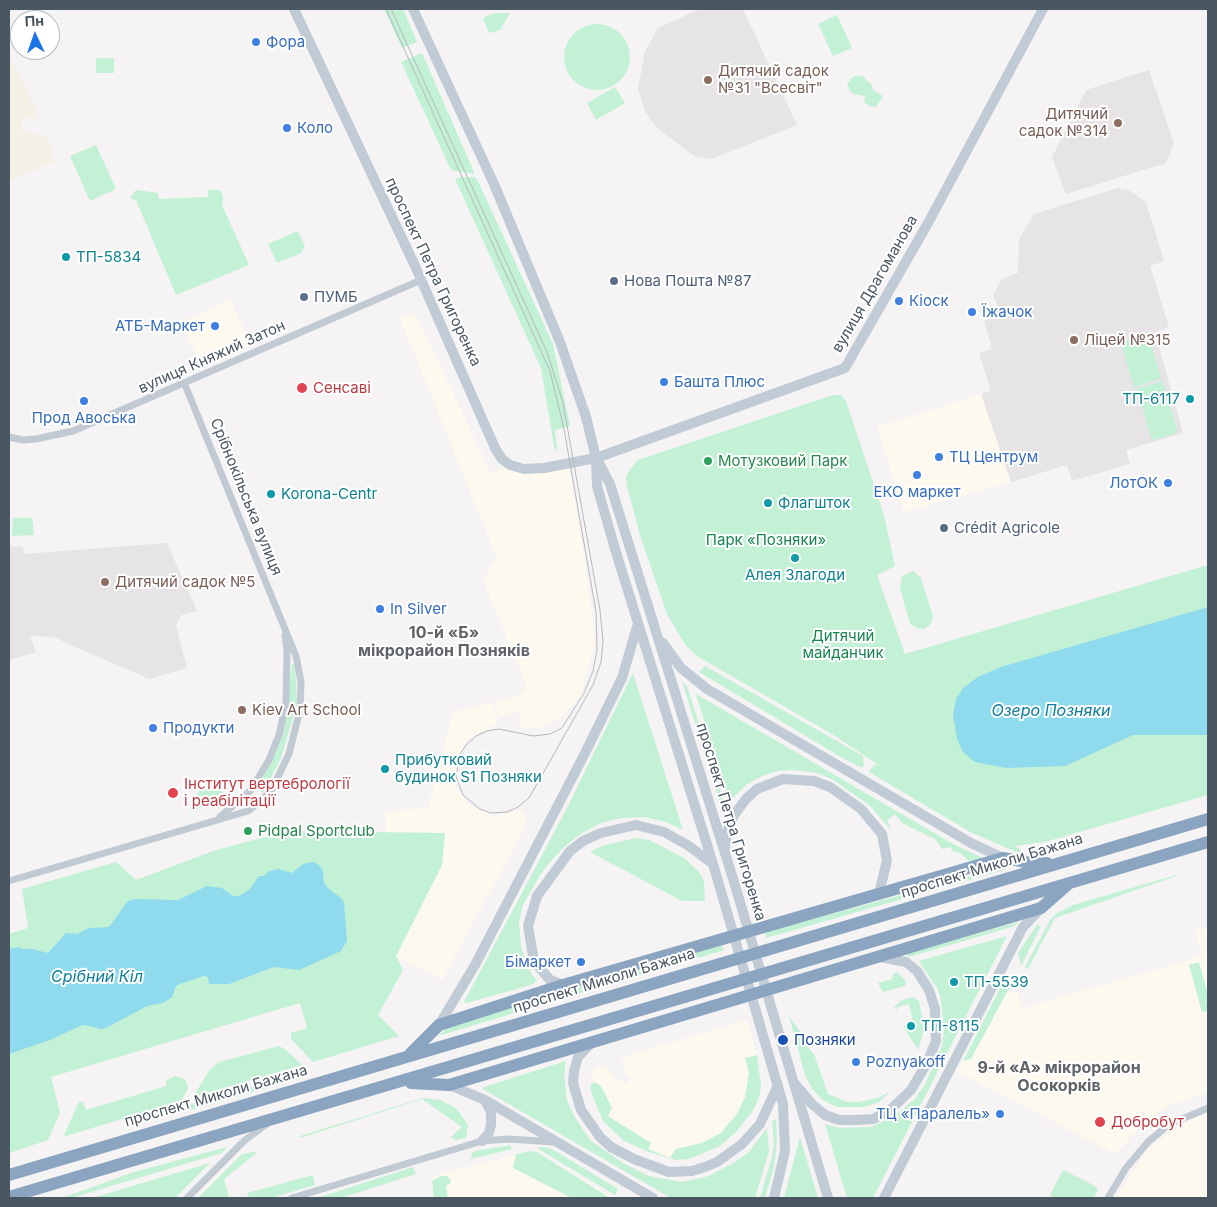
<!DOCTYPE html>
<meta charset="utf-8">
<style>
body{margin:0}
#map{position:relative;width:1217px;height:1207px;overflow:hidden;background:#f5f3f3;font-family:Inter,sans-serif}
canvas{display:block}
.frame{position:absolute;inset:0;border:10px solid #4a5661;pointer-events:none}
.north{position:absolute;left:10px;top:10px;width:50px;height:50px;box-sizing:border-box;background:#fff;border:1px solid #b7bbc0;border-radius:50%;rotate:357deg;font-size:14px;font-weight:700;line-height:20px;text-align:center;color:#4a5661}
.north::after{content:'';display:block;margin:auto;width:18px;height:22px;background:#1a73e8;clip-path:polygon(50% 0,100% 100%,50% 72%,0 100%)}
</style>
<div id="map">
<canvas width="1217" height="1207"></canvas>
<div class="frame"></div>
<div class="north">Пн</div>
</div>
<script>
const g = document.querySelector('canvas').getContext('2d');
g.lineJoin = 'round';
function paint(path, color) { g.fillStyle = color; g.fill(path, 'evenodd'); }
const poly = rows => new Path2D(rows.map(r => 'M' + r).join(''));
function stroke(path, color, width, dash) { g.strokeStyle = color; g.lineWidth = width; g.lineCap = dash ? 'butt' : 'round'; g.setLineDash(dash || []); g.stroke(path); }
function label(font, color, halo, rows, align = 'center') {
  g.font = font + ' Inter,sans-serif'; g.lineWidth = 4; g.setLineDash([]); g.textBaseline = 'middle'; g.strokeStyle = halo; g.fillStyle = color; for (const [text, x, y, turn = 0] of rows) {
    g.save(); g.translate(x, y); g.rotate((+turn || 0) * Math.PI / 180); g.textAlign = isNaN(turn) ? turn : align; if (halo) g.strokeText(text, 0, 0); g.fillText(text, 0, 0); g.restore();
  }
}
paint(poly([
 [230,300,251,345,202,367,181,322],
 [415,313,491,473,506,467,569,467,585,560,595,644,580,697,560,718,540,729,520,727,521,710,499,717,494,703,523,693,526,685,483,580,497,558,400,319],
 [981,394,1011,482,904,512,877,427],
 [492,702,498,723,467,740,456,765,456,787,471,806,494,816,522,810,527,824,442,980,396,957,442,865,445,833,385,832,385,811,428,808,452,713],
 [1208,927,1208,1093,1173,1104,1148,1120,1115,1154,957,1071,999,990,1017,992,1023,1008,1202,956,1195,931],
 [747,1020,757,1055,745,1059,749,1073,745,1097,737,1114,721,1133,702,1143,676,1149,670,1158,648,1148,650,1143,607,1116,591,1075,595,1069,604,1066,610,1070,613,1077,626,1084,631,1077,626,1075,622,1057],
 [1208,1112,1208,1193,1204,1198,1116,1198,1147,1150,1177,1126],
 [531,1151,537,1152,613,1198,435,1198,432,1179,435,1175]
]), '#fdf9ef');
paint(poly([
 [700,9,743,9,797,125,711,159,694,156,657,128,645,111,638,89,645,51,658,28],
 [1149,70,1174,144,1166,163,1066,194,1052,157,1086,90],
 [1118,188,1128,190,1146,202,1164,261,1150,266,1169,327,1155,332,1183,433,1126,450,1130,464,1072,481,1067,465,1011,482,981,394,991,391,979,353,992,349,984,321,1000,313,993,295,1002,279,1018,273,1019,239,1034,214],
 [167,543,197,611,182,615,176,625,187,668,149,679,53,637,30,636,36,652,9,660,9,546,23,547,24,554]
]), '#e6e4e5');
paint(poly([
 [384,9,403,9,417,42,402,48],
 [498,13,510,13,500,30,489,33,483,19,488,15],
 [837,15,852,48,833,56,818,24],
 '564 57a33 33 0 1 1 66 0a33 33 0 1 1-66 0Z',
 [422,53,450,117,475,174,451,170,401,62],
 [96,58,114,58,114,73,96,73],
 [854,76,862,76,872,85,873,90,883,96,877,106,871,107,864,102,865,96,853,94,850,91,847,84],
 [615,87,625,103,596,120,587,103],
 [96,145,116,189,90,201,70,156],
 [460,177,475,177,478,181,553,344,570,426,555,430,557,448,555,452,541,368,455,179],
 [136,190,158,193,159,199,208,197,208,190,220,190,223,196,222,205,249,265,176,295,136,200,130,198],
 [298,231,305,246,301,253,277,263,268,244],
 [1147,332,1161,378,1134,388,1121,342],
 [1162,381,1178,433,1152,440,1137,389],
 [833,395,841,395,846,401,884,515,895,566,877,575,905,654,1208,565,1208,795,1045,842,1014,846,1021,850,1019,853,972,833,869,772,874,765,880,766,835,736,697,656,686,646,667,614,640,535,627,486,626,478,628,472,638,460],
 [13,518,32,518,34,535,12,536],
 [913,571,921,578,933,616,931,624,924,629,919,629,910,624,900,588,902,576],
 [292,664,295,664,297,704,281,758,263,793,257,789,275,754,284,727],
 [705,666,863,756,864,765,862,768,839,756,699,672],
 [633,673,683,830,666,822,644,817,621,818,601,823,582,833,564,847,552,860,540,875,523,905,519,921,521,947,529,970,537,981,531,985,466,1003,464,1002,566,810],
 [682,681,687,686,727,812,724,816],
 [696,694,953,844,983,858,970,862,960,853,952,851,951,847,942,849,935,839,902,823,895,814,887,821,892,831,869,805,832,779,817,773,793,770,777,771,762,776,746,785,729,802],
 [208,780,226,795,220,802,189,811,200,789],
 [289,831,445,833,442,865,396,956,403,970,378,1015,399,1036,313,1062,291,1039,291,1033,307,1028,300,1003,51,1077,60,1113,48,1140,9,1153,9,934,28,928,22,889,116,862,136,880,216,850],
 [637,838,649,840,684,858,699,872,704,881,705,901,682,901,590,852,605,845],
 [1005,867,1007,869,766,938,765,932],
 [1176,875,1179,875,1055,918,1028,969,1025,967,1050,920,1057,913,1073,905],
 [1018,922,1015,926,909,957,906,954],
 [1037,925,1041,926,1021,966,1018,953],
 [1007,936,873,1198,847,1198,825,1124,839,1128,870,1127,892,1118,915,1099,925,1084,942,1046,944,1027,940,996,937,988,919,961],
 [722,944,724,950,438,1036,450,1026,496,1010],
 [1199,962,1208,995,1208,1011,1202,1012,1189,965],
 [897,972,906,981,905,986,883,992,878,983,892,979,893,974],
 [1013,981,971,1059,963,1061,1000,988],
 [913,997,919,1001,923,1021,924,1030,918,1050,903,1026,913,1022,909,1004,897,1007,897,1010,894,1008,900,1001],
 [789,1016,805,1038,802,1040,814,1054,828,1094,847,1102,859,1102,878,1098,891,1091,879,1102,864,1107,837,1107,823,1100,813,1090,805,1075],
 [279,1046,286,1050,302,1065,193,1097,209,1071,219,1062],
 [757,1055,761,1086,759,1098,752,1112,737,1131,720,1146,689,1159,676,1160,646,1151,623,1140,603,1121,593,1097,590,1086,594,1082,601,1086,612,1108,608,1116,651,1143,648,1149,670,1158,676,1149,702,1143,721,1133,737,1114,745,1097,749,1073,745,1058],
 [566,1061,564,1074,567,1100,574,1116,590,1140,623,1163,649,1176,682,1182,709,1176,735,1162,749,1152,767,1128,769,1151,755,1198,671,1198,481,1088],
 [306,1072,309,1076,187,1111,189,1105],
 [175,1076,185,1079,187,1083,188,1089,181,1101,63,1137,79,1102,83,1102,86,1110,166,1086,166,1081],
 [423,1098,440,1100,456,1108,468,1125,466,1138,455,1140,451,1137,462,1127,422,1099,300,1138,300,1136],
 [776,1119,777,1140,774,1167,765,1198,760,1198,772,1157,774,1143,772,1122],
 [800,1137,818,1198,784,1198],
 [510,1145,512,1149,470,1159,473,1152,476,1151],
 [227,1147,222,1153,71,1198,62,1198,134,1172],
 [543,1147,552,1149,618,1189,615,1195,537,1148],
 [259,1151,224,1179,229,1198,232,1198,198,1198,242,1154],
 [531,1151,537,1152,610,1198,572,1198,513,1168,516,1154],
 [210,1163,175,1198,92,1198],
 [413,1167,416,1174,341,1198,317,1198],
 [1063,1170,1095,1186,1098,1190,1094,1198,1053,1198,1050,1195],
 [313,1175,315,1185,271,1198,249,1198,247,1193],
 [441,1176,447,1176,451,1180,450,1184,446,1186,448,1198,434,1198,432,1181]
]), '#c3f1d5');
paint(poly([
 [9,55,40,118,23,119,21,132,46,136,53,149,53,162,9,181]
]), '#f5f0e5');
paint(poly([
 [1208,607,1208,735,1133,735,1065,766,1006,768,975,762,963,752,957,739,953,715,956,699,963,688,978,677,1001,667],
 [313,862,319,865,323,871,324,883,328,888,342,899,344,903,347,941,341,951,299,970,274,967,229,984,209,984,208,977,204,976,180,984,176,986,172,997,163,1003,147,1006,106,1028,101,1029,85,1025,80,1026,50,1040,9,1054,9,949,19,947,23,949,33,949,48,953,66,933,77,934,89,928,109,927,128,901,134,899,178,900,207,886,222,888,233,896,239,896,249,890,259,876,264,876,269,871,279,869,292,873,303,864]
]), '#90daee');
stroke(poly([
 [9,437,23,440,36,439,73,431,421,280],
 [220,817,250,791,269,760,279,735,286,703,287,650,285,635],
 [9,881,248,811,262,800,272,789,289,754,300,710,301,682,296,656,185,385],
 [187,1198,245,1140,267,1124],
 [292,1198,482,1141,509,1139,554,1142],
 [1108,1198,1126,1168,1148,1142,1168,1125,1208,1108]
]), '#c1cad2', 7);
stroke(poly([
 [294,9,415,266,495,448,502,459,510,465,524,469,544,468,596,458,845,368,928,223,1043,9],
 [413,9,494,184,560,342,586,417,596,458,597,486,615,549,713,864,783,1104,785,1151,774,1198],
 [598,461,610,484,734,882,828,1198],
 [663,643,681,668,707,689,971,843,1003,858],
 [725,848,727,832,734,815,746,799,757,789,783,779,814,781,830,787,861,809,882,834,887,861,879,893],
 [563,985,550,980,534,961,528,926,537,896,570,851,583,841,601,833,636,825,664,832,689,846,713,864],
 [439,1025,475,965,583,757,622,678,637,627],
 [592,1042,578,1057,574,1071,573,1083,581,1110,600,1137,611,1147,634,1159,669,1172,692,1171,705,1167,717,1162,742,1144,760,1124,778,1085],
 [795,1084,812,1104,825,1115,839,1120,856,1120,873,1119,889,1111,911,1090,927,1063,936,1041,935,1009,929,990,917,971,906,962,880,957],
 [449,1085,485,1100,653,1198],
 [482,1141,489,1133,491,1125,491,1112,485,1100],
 [884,1198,1023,927,1041,908]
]), '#c1cbd6', 10);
stroke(poly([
 [411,1053,439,1025,563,985,1003,858,1032,863,1047,863],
 [411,1083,449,1085,1041,908,1066,886],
 [9,1175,1208,819],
 [9,1197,1208,842]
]), '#8ba5c1', 12);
stroke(poly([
 [386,9,550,371,564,429,596,612,597,649,593,671,584,693,562,728,550,734,533,736,499,729,487,731,476,736,466,745,460,754,456,777,463,795,480,809,491,813,507,812,518,807,529,798,593,685,601,662,603,641,600,610,563,403,547,352,391,9]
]), '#b5b8bd', 1);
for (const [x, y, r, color] of [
 [256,42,5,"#3f7fe0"],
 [708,80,5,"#8d6e63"],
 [1118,123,5,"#8d6e63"],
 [287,128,5,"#3f7fe0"],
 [66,257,5,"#0f9aa8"],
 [614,281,5,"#5c6f8a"],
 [304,297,5,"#5c6f8a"],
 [899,301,5,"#3f7fe0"],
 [972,312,5,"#3f7fe0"],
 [215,326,5,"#3f7fe0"],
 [1074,340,5,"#8d6e63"],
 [664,382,5,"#3f7fe0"],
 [302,388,6,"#e0444e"],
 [1190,399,5,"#0f9aa8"],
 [84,401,5,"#3f7fe0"],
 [939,457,5,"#3f7fe0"],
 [708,461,5,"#2e9e5b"],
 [917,475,5,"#3f7fe0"],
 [1168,483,5,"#3f7fe0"],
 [271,494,5,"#0f9aa8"],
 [768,503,5,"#0f9aa8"],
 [944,528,5,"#5c6f8a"],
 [795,558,5,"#0f9aa8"],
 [105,582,5,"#8d6e63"],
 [380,609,5,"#3f7fe0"],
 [242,710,5,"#8d6e63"],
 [153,728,5,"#3f7fe0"],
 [385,769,5,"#0f9aa8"],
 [173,793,6,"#e0444e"],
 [248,831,5,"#2e9e5b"],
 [581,962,5,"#3f7fe0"],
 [954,982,5,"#0f9aa8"],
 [911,1026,5,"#0f9aa8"],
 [783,1040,6,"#1a4fb4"],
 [856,1062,5,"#3f7fe0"],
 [1000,1114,5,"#3f7fe0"],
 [1100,1122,6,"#e0444e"]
]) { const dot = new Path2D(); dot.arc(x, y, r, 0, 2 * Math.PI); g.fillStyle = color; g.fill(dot); stroke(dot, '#fff', 2); }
label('15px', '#366cbe', '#fff', [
 ["Фора",266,42],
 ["Коло",297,128],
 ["Кіоск",909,301],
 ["Їжачок",982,312],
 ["АТБ-Маркет",205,326,"right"],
 ["Башта Плюс",674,382],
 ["Прод Авоська",84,418,"center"],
 ["ТЦ Центрум",949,457],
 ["ЛотОК",1158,483,"right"],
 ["ЕКО маркет",917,492,"center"],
 ["In Silver",390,609],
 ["Продукти",163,728],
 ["Бімаркет",571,962,"right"],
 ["Poznyakoff",866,1062],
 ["ТЦ «Паралель»",990,1114,"right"]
], 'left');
label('15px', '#785e54', '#fff', [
 ["Дитячий садок",718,71],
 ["№31 \"Всесвіт\"",718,88],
 ["Дитячий",1108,114,"right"],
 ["садок №314",1108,131,"right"],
 ["Ліцей №315",1084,340],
 ["Дитячий садок №5",115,582],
 ["Kiev Art School",252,710]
], 'left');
label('15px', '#0d838f', '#fff', [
 ["ТП-5834",76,257],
 ["ТП-6117",1180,399,"right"],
 ["Korona-Centr",281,494],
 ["Флагшток",778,503],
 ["Алея Злагоди",795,575,"center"],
 ["Прибутковий",395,760],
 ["будинок S1 Позняки",395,777],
 ["ТП-5539",964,982],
 ["ТП-8115",921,1026]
], 'left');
label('15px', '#4a5661', '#fff', [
 ["проспект Петра Григоренка",433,272,65],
 ["вулиця Драгоманова",875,284,-60],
 ["вулиця Княжий Затон",212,357,-24],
 ["Срібнокільська вулиця",246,497,68],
 ["проспект Петра Григоренка",731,822,73],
 ["проспект Миколи Бажана",992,866,-17],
 ["проспект Миколи Бажана",604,981,-17],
 ["проспект Миколи Бажана",216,1096,-16]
]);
label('15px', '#4e5e75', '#fff', [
 ["Нова Пошта №87",624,281],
 ["ПУМБ",314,297],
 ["Crédit Agricole",954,528]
], 'left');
label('15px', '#be3a42', '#fff', [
 ["Сенсаві",313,388],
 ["Інститут вертебрології",184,784],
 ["і реабілітації",184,801],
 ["Добробут",1111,1122]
], 'left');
label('15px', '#27864d', '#fff', [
 ["Мотузковий Парк",718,461],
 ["Pidpal Sportclub",258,831]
], 'left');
label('15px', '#17864f', '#fff', [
 ["Парк «Позняки»",766,540],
 ["Дитячий",843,636],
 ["майданчик",843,653]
]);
label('15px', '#164399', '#fff', [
 ["Позняки",794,1040]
], 'left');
label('bold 16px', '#5f6368', '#fff', [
 ["10-й «Б»",444,633],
 ["мікрорайон Позняків",444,651],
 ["9-й «А» мікрорайон",1059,1068],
 ["Осокорків",1059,1086]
]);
label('italic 16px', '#0c7c9b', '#fff', [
 ["Озеро Позняки",1051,711],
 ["Срібний Кіл",97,977]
]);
</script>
